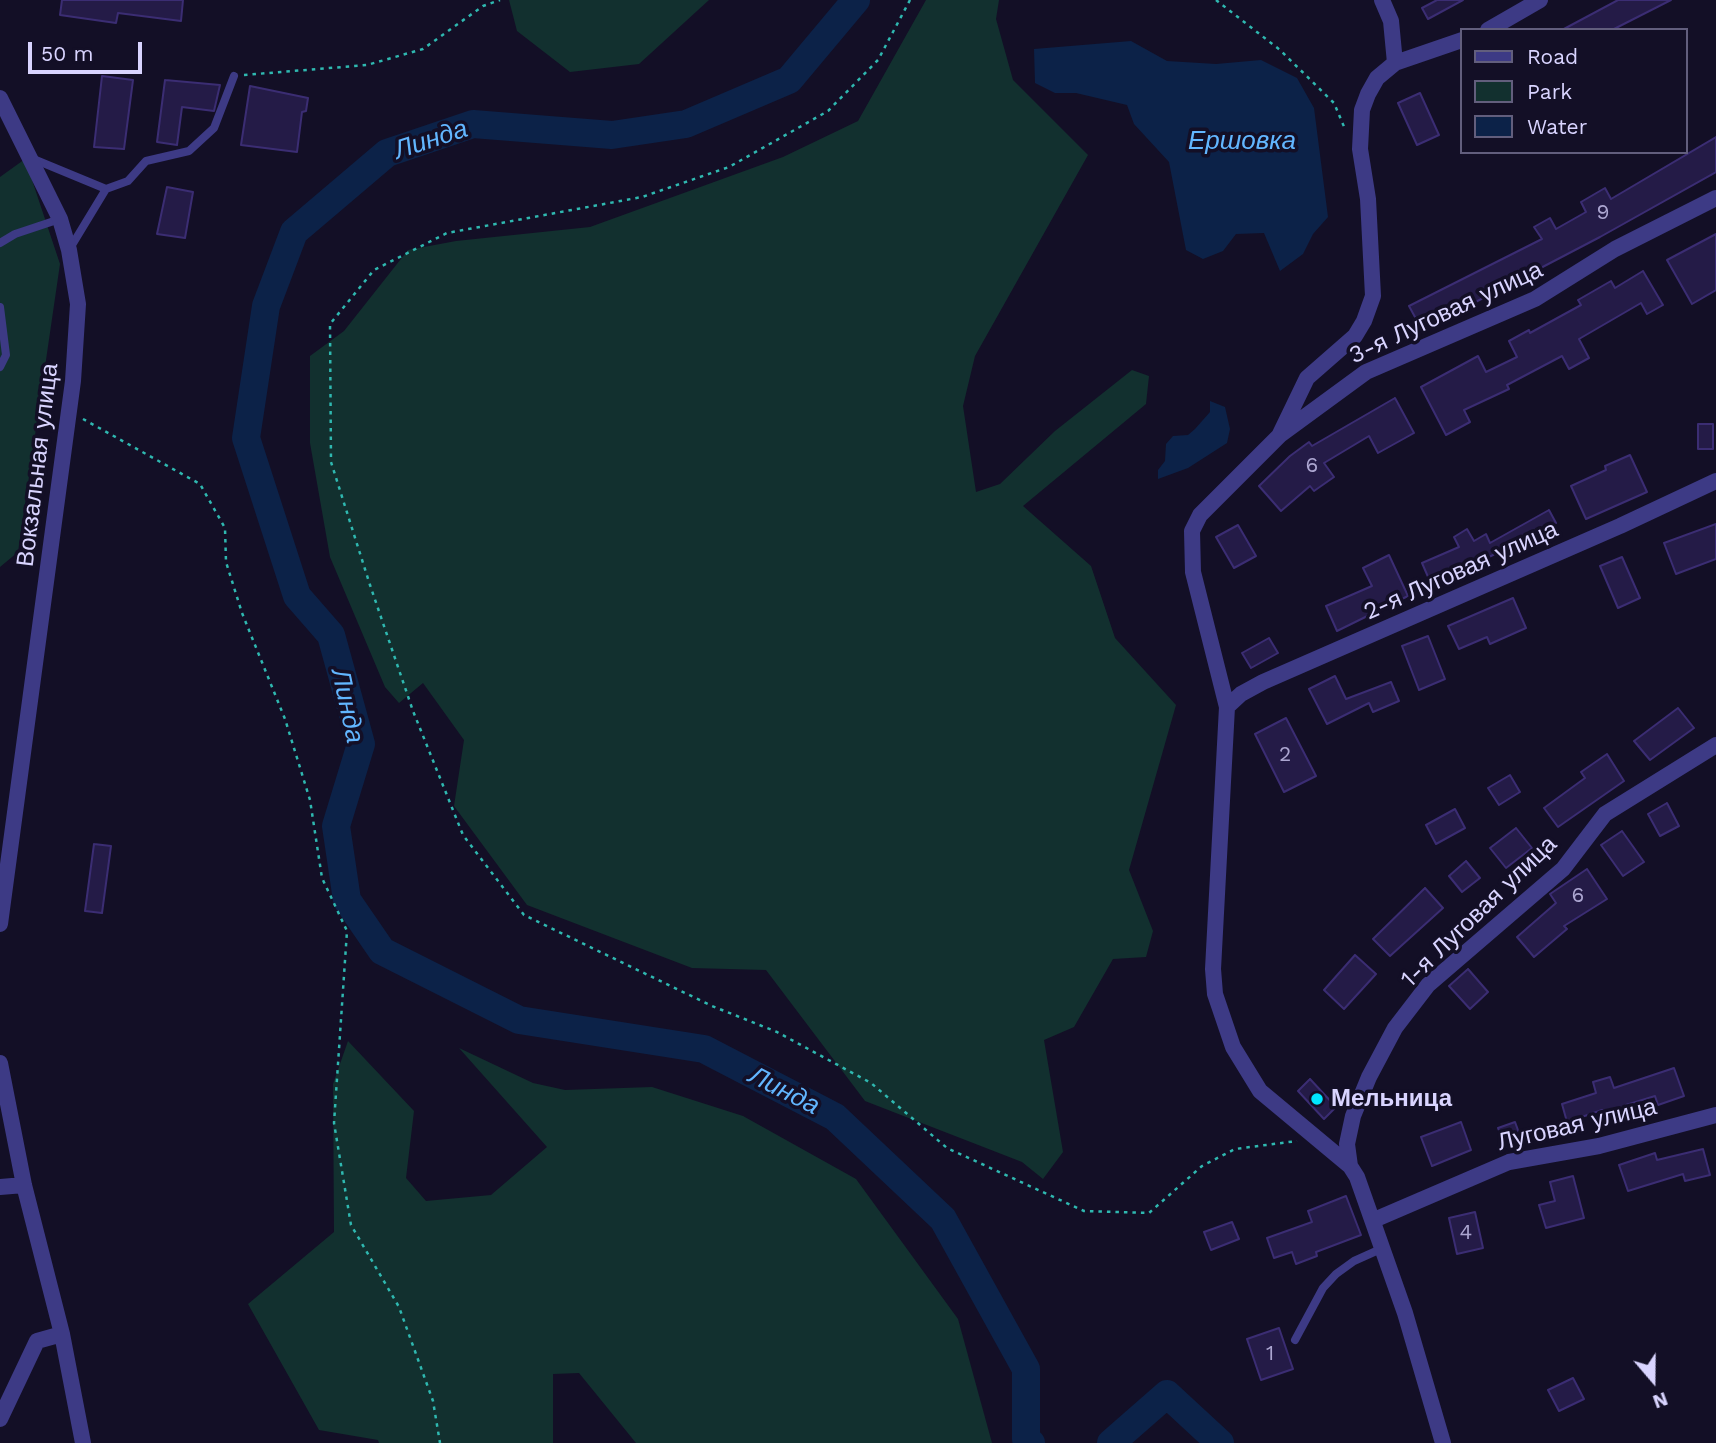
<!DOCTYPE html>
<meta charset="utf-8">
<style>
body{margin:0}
#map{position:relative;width:1716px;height:1443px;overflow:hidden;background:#130f26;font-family:"Work Sans",sans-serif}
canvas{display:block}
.legend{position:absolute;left:1460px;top:28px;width:228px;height:126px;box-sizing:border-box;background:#130f26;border:2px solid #625e7d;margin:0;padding:9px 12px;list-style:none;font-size:21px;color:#d9d4ff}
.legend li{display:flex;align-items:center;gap:14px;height:35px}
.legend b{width:35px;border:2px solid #625e7d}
.north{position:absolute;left:1618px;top:1345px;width:70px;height:70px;-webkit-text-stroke:5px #130f26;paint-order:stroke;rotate:160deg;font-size:19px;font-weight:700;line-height:28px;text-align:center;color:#d9d4ff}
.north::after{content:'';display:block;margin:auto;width:24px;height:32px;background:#d9d4ff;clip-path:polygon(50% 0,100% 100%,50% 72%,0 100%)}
.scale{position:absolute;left:28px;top:42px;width:114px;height:32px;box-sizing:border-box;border:4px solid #d9d4ff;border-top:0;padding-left:9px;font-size:21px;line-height:24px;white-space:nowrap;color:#d9d4ff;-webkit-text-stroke:5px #130f26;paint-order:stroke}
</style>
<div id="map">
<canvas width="1716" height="1443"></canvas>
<ul class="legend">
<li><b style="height:9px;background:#3d3a85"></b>Road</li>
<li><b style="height:19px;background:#12302f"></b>Park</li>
<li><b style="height:19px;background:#0c2248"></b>Water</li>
</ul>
<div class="north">N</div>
<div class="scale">50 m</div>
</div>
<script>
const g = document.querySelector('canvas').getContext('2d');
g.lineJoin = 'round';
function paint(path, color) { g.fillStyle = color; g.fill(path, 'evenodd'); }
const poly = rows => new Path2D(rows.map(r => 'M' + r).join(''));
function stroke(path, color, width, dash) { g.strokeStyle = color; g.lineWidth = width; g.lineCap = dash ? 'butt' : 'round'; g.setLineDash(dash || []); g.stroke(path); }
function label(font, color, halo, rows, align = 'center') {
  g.font = font + ' "Work Sans",sans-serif'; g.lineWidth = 7; g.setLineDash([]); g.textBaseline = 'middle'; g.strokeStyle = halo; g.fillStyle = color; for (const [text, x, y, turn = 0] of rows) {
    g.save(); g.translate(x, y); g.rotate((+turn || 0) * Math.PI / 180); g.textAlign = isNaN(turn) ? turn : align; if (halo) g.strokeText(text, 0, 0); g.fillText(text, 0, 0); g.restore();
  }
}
paint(poly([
 [509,0,709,0,639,64,570,72,517,31],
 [926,0,999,0,996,19,1013,80,1088,155,975,356,963,406,976,492,1000,484,1055,431,1132,370,1149,376,1146,404,1023,506,1091,566,1115,638,1176,705,1129,870,1153,931,1146,957,1113,959,1074,1027,1044,1040,1063,1152,1043,1179,1022,1162,865,1101,766,970,692,968,527,905,454,806,464,740,423,683,399,703,385,687,330,557,310,443,310,356,344,331,408,250,456,241,590,227,783,157,858,121],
 [25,159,60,264,18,552,0,567,0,177],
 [348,1041,414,1111,406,1178,426,1201,491,1195,547,1147,459,1048,533,1083,565,1090,652,1087,743,1116,856,1179,958,1319,992,1443,636,1443,579,1373,553,1374,553,1443,379,1443,378,1440,319,1430,248,1304,334,1232,333,1084]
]), '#12302f');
paint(poly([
 [1131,41,1167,61,1216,64,1261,60,1297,78,1314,108,1328,217,1313,234,1303,254,1280,271,1264,233,1236,234,1223,251,1203,259,1186,250,1169,162,1134,124,1127,105,1076,93,1055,93,1035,83,1034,49],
 [1210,401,1225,407,1230,429,1227,443,1188,468,1158,479,1158,470,1165,461,1166,444,1173,436,1188,435,1195,429,1210,412]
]), '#0c2248');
stroke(poly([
 [856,0,789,80,686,124,612,135,473,124,387,153,294,232,266,306,246,438,297,596,331,635,361,744,336,826,347,900,382,951,519,1020,704,1049,835,1117,943,1219,1026,1369,1026,1439,1031,1443],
 [1111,1443,1167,1394,1220,1443]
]), '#0c2248', 28);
const building = poly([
 [62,0,183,0,181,21,118,13,116,23,60,15,62,0],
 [1437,0,1463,0,1428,19,1422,8,1437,0],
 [1618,0,1671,0,1612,30,1562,30,1618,0],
 [102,76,133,80,124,149,94,147,102,76],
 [165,80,220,85,214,111,182,107,177,145,157,142,165,80],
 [250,86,308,98,306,111,302,112,297,152,241,145,250,86],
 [1420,93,1439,135,1417,145,1398,103,1420,93],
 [1716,137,1716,172,1600,237,1422,330,1409,306,1542,239,1534,227,1550,218,1556,229,1586,212,1581,202,1605,188,1611,199,1716,137],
 [167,187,193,192,185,238,157,234,167,187],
 [1716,234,1716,290,1692,304,1667,260,1716,234],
 [1643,271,1663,305,1647,314,1641,303,1579,339,1589,358,1569,369,1562,356,1507,385,1509,389,1464,410,1470,422,1446,435,1421,387,1478,356,1486,372,1517,357,1509,341,1529,330,1530,333,1581,305,1578,300,1611,281,1615,288,1643,271],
 [1395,398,1414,433,1378,453,1369,436,1324,463,1334,477,1314,491,1310,486,1281,511,1259,486,1290,456,1309,442,1312,446,1395,398],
 [1698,424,1713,424,1713,449,1698,449,1698,424],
 [1630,455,1647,492,1586,519,1571,486,1606,470,1605,466,1630,455],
 [1549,510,1556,523,1432,586,1422,563,1459,547,1454,537,1467,529,1474,541,1486,534,1490,543,1549,510],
 [1716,524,1716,559,1676,574,1664,543,1716,524],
 [1238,525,1256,556,1234,568,1216,537,1238,525],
 [1389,555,1408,596,1337,631,1326,606,1372,586,1363,568,1389,555],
 [1622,557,1640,598,1618,608,1600,566,1622,557],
 [1513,598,1526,628,1490,644,1487,637,1459,649,1448,626,1513,598],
 [1428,636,1445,679,1419,690,1402,646,1428,636],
 [1269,638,1278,653,1251,668,1242,653,1269,638],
 [1335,676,1346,699,1391,682,1399,701,1373,712,1369,703,1327,724,1309,689,1335,676],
 [1678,708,1694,728,1650,760,1634,741,1678,708],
 [1286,718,1316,776,1284,792,1255,734,1286,718],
 [1607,754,1624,781,1558,827,1544,808,1585,778,1581,772,1607,754],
 [1510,775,1520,792,1499,805,1488,788,1510,775],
 [1667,803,1679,826,1660,836,1648,814,1667,803],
 [1455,809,1465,828,1436,844,1426,825,1455,809],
 [1516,828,1532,848,1506,868,1490,848,1516,828],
 [1622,831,1644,862,1623,876,1601,845,1622,831],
 [94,844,111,846,102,913,85,911,94,844],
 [1466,861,1480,878,1462,892,1449,876,1466,861],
 [1587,869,1607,899,1564,926,1567,929,1534,957,1517,937,1556,903,1550,894,1587,869],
 [1425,888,1443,908,1390,956,1373,939,1425,888],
 [1355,955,1376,974,1344,1009,1324,990,1355,955],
 [1468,969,1488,992,1470,1009,1449,986,1468,969],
 [1674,1068,1684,1096,1658,1105,1655,1096,1626,1105,1630,1117,1606,1124,1602,1110,1567,1122,1562,1104,1596,1093,1593,1082,1610,1077,1614,1088,1674,1068],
 [1310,1079,1336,1107,1324,1119,1298,1091,1310,1079],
 [1461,1122,1471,1150,1432,1166,1421,1137,1461,1122],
 [1515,1122,1522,1141,1505,1147,1498,1128,1515,1122],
 [1703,1149,1710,1175,1685,1181,1683,1174,1628,1191,1619,1165,1655,1153,1657,1160,1703,1149],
 [1573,1176,1584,1218,1546,1228,1539,1205,1555,1201,1550,1182,1573,1176],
 [1346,1196,1361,1235,1316,1252,1317,1256,1296,1264,1292,1252,1274,1258,1267,1238,1312,1222,1308,1211,1346,1196],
 [1475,1212,1483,1248,1457,1254,1449,1218,1475,1212],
 [1232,1222,1239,1239,1211,1250,1204,1232,1232,1222],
 [1279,1328,1293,1369,1261,1380,1247,1339,1279,1328],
 [1573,1378,1584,1399,1559,1411,1548,1390,1573,1378]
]);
paint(building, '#241b47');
stroke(building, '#3b2d73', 2);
stroke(poly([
 [910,0,878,60,828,111,729,167,642,197,447,233,374,270,330,324,331,462,370,585,413,711,463,835,524,915,712,1006,777,1032,871,1083,947,1148,1084,1211,1149,1213,1202,1166,1235,1149,1297,1141],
 [1216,0,1280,50,1334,103,1345,129],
 [244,75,367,65,423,49,483,6,500,0],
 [83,419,200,484,225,528,226,562,242,613,285,719,310,800,322,878,347,931,334,1123,351,1225,399,1307,433,1401,440,1443]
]), '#2fb8b0', 2.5, [3.5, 5]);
stroke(poly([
 [31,158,106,189],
 [0,243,15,234,60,219],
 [69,250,106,189,128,181,146,161,189,151,214,128,234,76],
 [0,307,6,355,0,367],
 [1295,1340,1323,1288,1336,1274,1354,1261,1383,1248]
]), '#3d3a85', 8);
stroke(poly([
 [1382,0,1391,21,1395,63],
 [1488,30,1540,0],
 [0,98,60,219,69,250,78,304,73,381,0,924],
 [1280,434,1307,378,1355,336,1364,321,1373,296,1368,199,1360,149,1362,110,1368,94,1377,78,1395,63,1462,40],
 [1227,707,1241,694,1263,682,1620,526,1716,481],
 [0,1063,24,1185,62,1334,83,1443],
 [1350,1166,1347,1144,1353,1116,1369,1077,1395,1028,1428,985,1563,869,1605,814,1716,745],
 [0,1187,24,1185],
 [1374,1220,1509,1162,1599,1146,1716,1115],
 [0,1419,37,1341,62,1334],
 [1443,1443,1405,1313,1357,1177,1350,1166,1260,1091,1233,1047,1215,994,1213,969,1227,707,1193,572,1192,531,1200,515,1280,435,1366,372,1535,299,1615,249,1716,198]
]), '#3d3a85', 16);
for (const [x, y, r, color] of [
 [1317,1099,7,"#00e5ff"]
]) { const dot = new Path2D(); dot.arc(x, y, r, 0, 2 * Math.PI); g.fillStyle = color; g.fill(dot); stroke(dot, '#130f26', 2.5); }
label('21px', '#aca6d1', null, [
 ["9",1603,213],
 ["6",1312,466],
 ["2",1285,755],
 ["6",1578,896],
 ["4",1466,1233],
 ["1",1270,1354]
]);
label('24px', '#d9d4ff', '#130f26', [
 ["3-я Луговая улица",1446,313,-25],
 ["Вокзальная улица",38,465,-83],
 ["2-я Луговая улица",1461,571,-24],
 ["1-я Луговая улица",1479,912,-44],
 ["Луговая улица",1577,1125,-13]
]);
label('bold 24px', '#d9d4ff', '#130f26', [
 ["Мельница",1331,1099]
], 'left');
label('italic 26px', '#62b6ff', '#130f26', [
 ["Линда",431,140,-18],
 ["Ершовка",1242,141],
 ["Линда",347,706,78],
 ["Линда",784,1091,27]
]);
</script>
